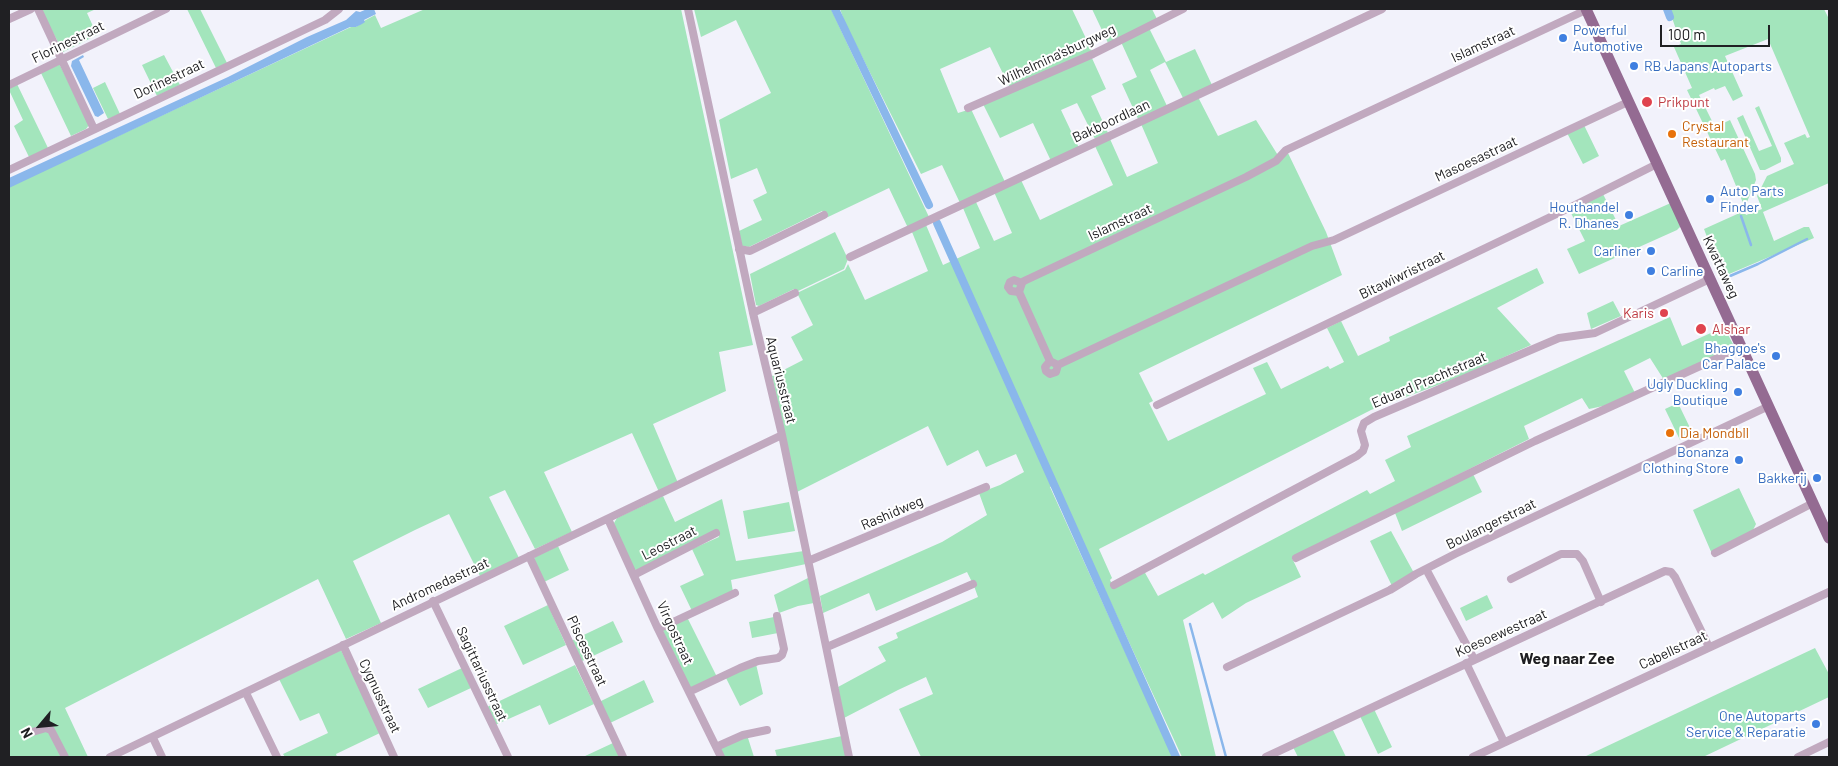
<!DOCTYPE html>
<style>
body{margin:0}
#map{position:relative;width:1838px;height:766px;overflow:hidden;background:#f2f2fb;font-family:Barlow,sans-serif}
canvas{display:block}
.frame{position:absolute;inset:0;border:10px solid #202023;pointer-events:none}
.north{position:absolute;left:15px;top:701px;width:50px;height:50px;-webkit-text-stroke:4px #fff;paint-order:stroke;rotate:242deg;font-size:14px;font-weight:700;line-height:20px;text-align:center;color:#202023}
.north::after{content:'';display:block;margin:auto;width:18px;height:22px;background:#202023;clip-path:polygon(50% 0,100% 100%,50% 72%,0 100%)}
.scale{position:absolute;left:1660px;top:25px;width:110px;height:22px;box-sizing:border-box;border:2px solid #202023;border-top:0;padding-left:6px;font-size:15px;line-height:18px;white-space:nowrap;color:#202023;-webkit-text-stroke:4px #fff;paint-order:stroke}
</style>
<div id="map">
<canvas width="1838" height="766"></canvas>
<div class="frame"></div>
<div class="north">N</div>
<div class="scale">100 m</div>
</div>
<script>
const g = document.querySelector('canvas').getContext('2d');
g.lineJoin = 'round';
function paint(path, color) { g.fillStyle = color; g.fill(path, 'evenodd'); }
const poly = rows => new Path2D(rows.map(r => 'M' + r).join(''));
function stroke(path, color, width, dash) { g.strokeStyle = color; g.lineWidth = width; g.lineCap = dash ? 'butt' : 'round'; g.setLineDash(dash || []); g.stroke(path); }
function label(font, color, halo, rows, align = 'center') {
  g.font = font + ' Barlow,sans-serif'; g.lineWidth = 4; g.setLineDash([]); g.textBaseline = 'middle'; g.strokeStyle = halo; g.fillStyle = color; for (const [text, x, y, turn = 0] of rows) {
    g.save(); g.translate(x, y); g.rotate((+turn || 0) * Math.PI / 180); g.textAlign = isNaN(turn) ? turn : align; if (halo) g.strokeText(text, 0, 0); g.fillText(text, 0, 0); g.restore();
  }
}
paint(poly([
 [41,9,96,9,87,13,97,35,63,52],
 [187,9,200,9,227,63,216,68],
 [425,9,681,9,753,345,719,352,726,391,653,424,678,483,659,492,632,433,544,472,572,532,535,549,505,490,489,497,519,558,480,576,449,514,415,530,353,561,381,623,346,639,318,579,65,708,88,757,9,757,9,187,351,27,356,27,364,21,375,15,381,28],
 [694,9,831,9,929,217,908,228,889,188,828,217,822,211,749,247,742,246,739,231,762,220,753,200,767,193,757,168,731,179,719,120,771,93,736,20,701,37],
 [840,9,1072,9,1092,51,1010,88,990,47,940,69,958,113,971,109,1005,182,960,203,942,165,921,174,845,23],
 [1092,9,1152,9,1157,19,1108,43],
 [1669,9,1824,9,1829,19,1829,183,1763,212,1774,241,1804,227,1809,227,1814,238,1722,277,1704,229,1744,211,1746,215,1762,209,1757,196,1767,176,1794,164,1784,143,1805,134,1807,138,1810,137,1768,39,1725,56,1743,96,1733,101,1725,86,1715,90,1714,88,1699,95,1715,127,1730,120,1755,174,1756,180,1752,190,1747,202,1743,203,1725,159,1721,161,1687,90,1692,88,1674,47,1681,44],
 [1149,28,1166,62,1195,49,1212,85,1183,98,1165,62,1150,70,1167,106,1138,119,1122,84,1137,77,1121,42],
 [164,55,180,85,157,96,142,65],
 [1091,56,1106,89,1091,96,1108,133,1095,139,1077,103,1061,110,1079,148,1051,161,1033,123,1000,138,983,104],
 [58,65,60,65,89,125,86,129,71,136,41,73],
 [105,82,120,114,108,119,93,88],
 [17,84,48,148,29,157,14,126,23,120,9,90,9,88],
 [1198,97,1218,136,1256,120,1279,157,1288,153,1326,232,1342,275,1139,373,1153,401,1149,403,1168,441,1266,394,1253,368,1267,362,1281,389,1328,366,1330,369,1344,362,1327,328,1341,321,1358,356,1390,341,1389,337,1537,268,1544,283,1497,308,1531,345,1462,376,1371,410,1099,549,1112,578,1110,580,1114,588,1144,571,1158,596,1203,573,1205,575,1367,490,1370,494,1395,481,1385,460,1411,447,1407,436,1670,317,1682,346,1724,327,1735,348,1664,380,1650,358,1624,371,1635,393,1608,405,1589,409,1582,398,1524,426,1529,439,1292,558,1301,577,1246,603,1222,619,1213,602,1183,620,1216,757,1182,757,1056,484,1050,487,1173,757,921,757,899,709,933,694,926,677,898,690,844,718,838,687,886,661,878,647,898,638,896,633,978,597,974,586,977,584,975,581,972,582,967,572,876,611,869,593,823,613,820,596,942,542,987,515,979,493,1000,485,1024,472,1016,454,986,467,978,450,947,466,928,426,797,492,772,376,803,360,791,337,813,325,797,293,845,270,848,264,865,300,928,271,912,232,926,225,943,265,980,248,963,208,976,202,994,241,1012,233,994,192,1021,180,1040,220,1113,185,1095,146,1110,139,1127,177,1158,163,1141,124],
 [1759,106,1781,158,1781,162,1765,170,1760,170,1737,118,1743,115,1759,151,1772,146,1755,108],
 [1583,123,1599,156,1583,164,1566,131],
 [1603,194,1619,226,1673,202,1681,226,1677,230,1579,274,1567,249,1585,241,1570,211],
 [835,232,848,259,844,269,796,292,794,289,759,306,756,305,750,274],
 [1613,301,1621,316,1591,329,1587,313],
 [1678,403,1693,434,1680,440,1665,409],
 [1473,474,1482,492,1402,531,1395,513],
 [1739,488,1756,524,1751,534,1712,554,1693,510],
 [663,496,675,522,722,499,736,561,804,551,806,564,731,580,733,592,692,611,680,586,704,575,692,549,719,537,717,531,637,571,633,568,615,529,614,523,617,518],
 [789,502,795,531,748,539,743,511],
 [1391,531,1414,573,1392,586,1370,541],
 [558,546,569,570,544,582,534,559,535,557],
 [808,578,814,603,798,606,779,613,774,595],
 [1487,595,1493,608,1466,621,1460,608],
 [548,605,566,645,523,665,504,626],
 [687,617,717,677,690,688,662,629],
 [774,617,778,633,752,638,749,622],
 [613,621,623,642,580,662,571,641],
 [1815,648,1829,674,1829,697,1703,757,1584,757],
 [341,650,382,732,336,754,337,757,285,757,283,754,328,733,319,713,300,721,278,677],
 [756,664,763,694,740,706,725,676],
 [575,665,594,704,549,725,540,705,495,725,487,707],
 [462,668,471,688,428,708,418,689],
 [644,680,654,702,610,723,599,702],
 [1374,709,1392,747,1378,754,1360,716],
 [1332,728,1346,757,1298,757,1293,747],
 [842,736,846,757,777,757,775,750],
 [743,737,748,738,754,757,723,757,720,748],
 [613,743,620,757,583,757]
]), '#a3e5bc');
paint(poly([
 [367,9,374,9,376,14,364,20,365,22,362,24,356,27,350,27,9,188,9,178,228,77,307,37,346,20,356,11,360,12],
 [83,55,84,57,79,60,104,113,98,117,95,116,71,66,72,61]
]), '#8ab7eb');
stroke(poly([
 [1741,216,1751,245],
 [1730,276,1758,264,1807,239],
 [1190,624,1226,757]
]), '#8ab7eb', 2.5);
stroke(poly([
 [835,9,929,205],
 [1667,9,1670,17],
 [937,223,1176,757]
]), '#8ab7eb', 8);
stroke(poly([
 [38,9,94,129],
 [688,9,753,313,782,435,849,757],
 [1586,10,1286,150,1276,161,1246,177,1024,281,1022,283,1019,292,1050,361,1058,365,1060,364,1312,246,1334,240,1628,102],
 [9,19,31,9],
 [9,85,166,9],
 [968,108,1093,54,1183,9],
 [9,170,325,20,339,9],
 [739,249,750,251,824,215],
 [850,257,1382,9],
 [1019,292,1011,291,1008,287,1010,282,1014,280,1022,283],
 [753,313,795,293],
 [1050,361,1045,367,1046,371,1050,374,1056,372,1058,365],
 [1157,405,1567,209,1657,164],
 [608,519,658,629,721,757],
 [1715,553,1813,503],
 [529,556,623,757],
 [1296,558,1535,441,1742,347],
 [808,561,986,487],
 [1426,569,1474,659],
 [634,575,716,533],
 [1511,579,1561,554,1577,554,1583,561,1601,602],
 [1114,585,1357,456,1363,451,1365,445,1361,431,1364,423,1374,417,1559,338,1595,333,1710,279],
 [433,601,508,757],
 [658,629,735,593],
 [343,645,394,757],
 [827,647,973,584],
 [1466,663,1504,742],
 [1227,667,1390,590,1416,574,1455,554,1769,406],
 [689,692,740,668,758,661,778,658,782,655,784,649,777,616],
 [246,693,277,757],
 [29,733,46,728,51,730,65,757],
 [153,738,162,757],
 [716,747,743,735,767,730],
 [110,757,782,435],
 [1266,757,1665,571,1671,572,1675,577,1709,647],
 [1473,757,1829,592],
 [1798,757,1829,742]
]), '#c1a9bf', 8);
stroke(poly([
 [1586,9,1829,538]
]), '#946b92', 11);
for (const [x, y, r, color] of [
 [1563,38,5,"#3f7fe0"],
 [1634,66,5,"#3f7fe0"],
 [1647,102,6,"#e0444e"],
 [1672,134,5,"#e8710a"],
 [1710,199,5,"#3f7fe0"],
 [1629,215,5,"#3f7fe0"],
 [1651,251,5,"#3f7fe0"],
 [1651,271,5,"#3f7fe0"],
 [1664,313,5,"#e0444e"],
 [1701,329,6,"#e0444e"],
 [1776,356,5,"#3f7fe0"],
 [1738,392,5,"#3f7fe0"],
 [1670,433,5,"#e8710a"],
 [1739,460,5,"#3f7fe0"],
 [1817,478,5,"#3f7fe0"],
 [1816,724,5,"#3f7fe0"]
]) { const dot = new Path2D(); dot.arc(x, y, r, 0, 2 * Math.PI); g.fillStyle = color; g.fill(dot); stroke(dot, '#fff', 2); }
label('14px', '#366cbe', '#fff', [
 ["Powerful",1573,30,"left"],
 ["Automotive",1573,46,"left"],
 ["RB Japans Autoparts",1644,66,"left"],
 ["Auto Parts",1720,191,"left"],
 ["Finder",1720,207,"left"],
 ["Houthandel",1619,207],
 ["R. Dhanes",1619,223],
 ["Carliner",1641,251],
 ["Carline",1661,271,"left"],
 ["Bhaggoe's",1766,348],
 ["Car Palace",1766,364],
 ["Ugly Duckling",1728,384],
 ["Boutique",1728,400],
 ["Bonanza",1729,452],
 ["Clothing Store",1729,468],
 ["Bakkerij",1807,478],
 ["One Autoparts",1806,716],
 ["Service & Reparatie",1806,732]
], 'right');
label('14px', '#202023', '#fff', [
 ["Florinestraat",68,42,-26],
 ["Islamstraat",1483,44,-25],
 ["Wilhelmina'sburgweg",1057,55,-25],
 ["Dorinestraat",169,79,-25],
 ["Bakboordlaan",1111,121,-25],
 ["Masoesastraat",1476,159,-25],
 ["Islamstraat",1120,222,-25],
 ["Kwattaweg",1721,267,65],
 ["Bitawiwristraat",1402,275,-26],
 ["Aquariusstraat",781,380,76],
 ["Eduard Prachtstraat",1429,380,-23],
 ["Rashidweg",892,513,-23],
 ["Boulangerstraat",1491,524,-26],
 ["Leostraat",669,543,-27],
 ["Andromedastraat",440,584,-25],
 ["Virgostraat",675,633,65],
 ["Koesoewestraat",1501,633,-24],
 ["Cabellstraat",1673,650,-25],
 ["Piscesstraat",587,651,65],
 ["Sagittariusstraat",482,674,65],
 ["Cygnusstraat",380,696,65]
]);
label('14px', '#be3a42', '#fff', [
 ["Prikpunt",1658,102],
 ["Karis",1654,313,"right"],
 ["Alshar",1712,329]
], 'left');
label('14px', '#c56008', '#fff', [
 ["Crystal",1682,126],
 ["Restaurant",1682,142],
 ["Dia Mondbll",1680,433]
], 'left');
label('bold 16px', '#202023', '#fff', [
 ["Weg naar Zee",1567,659]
]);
</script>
